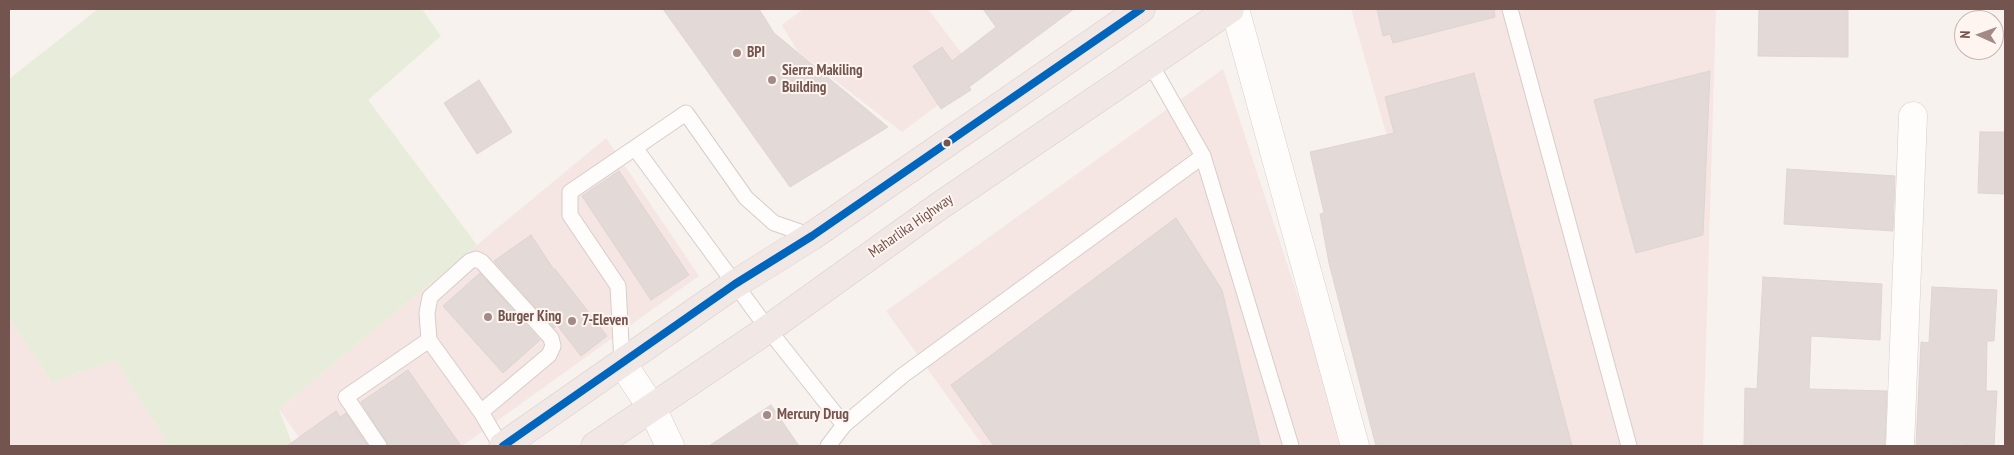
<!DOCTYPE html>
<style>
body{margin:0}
#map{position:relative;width:2014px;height:455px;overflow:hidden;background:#f7f2ee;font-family:"PT Sans Narrow",sans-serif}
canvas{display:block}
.frame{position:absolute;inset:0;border:10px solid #74544f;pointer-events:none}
.north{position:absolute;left:1954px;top:10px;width:50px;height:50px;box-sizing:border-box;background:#fef5f0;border:1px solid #c7b5b0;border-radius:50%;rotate:272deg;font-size:14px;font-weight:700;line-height:20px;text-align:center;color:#74544f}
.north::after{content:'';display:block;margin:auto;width:18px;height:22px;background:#a28b87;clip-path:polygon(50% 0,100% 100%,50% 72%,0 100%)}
</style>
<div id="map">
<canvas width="2014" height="455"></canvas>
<div class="frame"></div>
<div class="north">N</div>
</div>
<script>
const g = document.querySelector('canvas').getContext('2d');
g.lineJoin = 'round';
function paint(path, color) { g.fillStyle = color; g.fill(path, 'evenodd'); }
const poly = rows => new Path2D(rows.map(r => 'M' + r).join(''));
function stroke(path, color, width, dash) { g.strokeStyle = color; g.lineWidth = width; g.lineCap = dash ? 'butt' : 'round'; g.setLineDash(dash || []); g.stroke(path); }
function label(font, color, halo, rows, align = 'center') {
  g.font = font + ' "PT Sans Narrow",sans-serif'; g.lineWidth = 4; g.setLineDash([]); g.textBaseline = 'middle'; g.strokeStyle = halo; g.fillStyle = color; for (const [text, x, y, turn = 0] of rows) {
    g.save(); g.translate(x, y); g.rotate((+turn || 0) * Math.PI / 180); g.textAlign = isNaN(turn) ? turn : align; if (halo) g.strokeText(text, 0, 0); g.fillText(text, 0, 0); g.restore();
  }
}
paint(poly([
 [803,9,928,9,978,75,902,132,798,52,782,25],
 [1351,9,1716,9,1703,446,1474,446],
 [1223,69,1347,446,983,446,886,311],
 [606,138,699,276,462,446,305,446,279,409],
 [9,318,52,383,115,360,169,446,9,446]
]), '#f6e6e3');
paint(poly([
 [98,9,422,9,441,36,368,100,477,245,279,409,293,446,169,446,115,360,52,383,9,318,9,79]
]), '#e8ecda');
const building = poly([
 [663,9,759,9,774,33,888,127,790,187,663,9],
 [983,9,1074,9,969,87,971,90,941,109,913,66,942,47,952,61,996,27,983,9],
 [1377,9,1494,9,1495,17,1393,43,1390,34,1383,36,1377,9],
 [1759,9,1848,9,1848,57,1758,56,1759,9],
 [1710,71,1703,235,1636,253,1594,100,1710,71],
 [1474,73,1572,446,1376,446,1329,263,1320,214,1324,213,1310,152,1394,133,1385,97,1474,73],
 [479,80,512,132,477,154,444,103,479,80],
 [1980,132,2005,132,2005,194,1978,193,1980,132],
 [1787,169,1895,176,1893,231,1784,224,1787,169],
 [619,171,689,275,651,300,582,196,619,171],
 [1176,218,1222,290,1260,446,994,446,951,385,1176,218],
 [531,235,554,270,555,269,607,336,581,356,557,325,554,328,494,261,531,235],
 [480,273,540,340,503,373,443,306,480,273],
 [1763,277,1882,284,1880,340,1811,336,1809,389,1887,391,1885,446,1744,446,1745,388,1757,389,1763,277],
 [1932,287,1997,290,1994,341,1987,341,1986,391,1997,391,1994,446,1958,444,1958,446,1916,446,1921,342,1929,343,1932,287],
 [408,370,461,446,388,446,361,402,408,370],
 [771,405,799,446,709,446,739,426,771,405],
 [336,411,340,417,346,413,368,446,287,446,336,411]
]);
paint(building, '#e3d9d6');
stroke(building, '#dfd4d1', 1);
const lane = poly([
 [1510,9,1629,446],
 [635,148,768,329,844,425],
 [1203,156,1291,446],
 [429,340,427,313,430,297,470,261,476,259,482,262,551,338,553,346,549,355,481,412],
 [622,363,618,286,570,215,570,192,686,113,746,198,774,223,812,236],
 [379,446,346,397,429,340,481,412,501,446],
 [828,446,844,425,902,376,1203,156,1150,63]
]);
const street = poly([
 [1235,9,1355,446],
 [622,363,652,408,670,446],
 [1900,446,1913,116]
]);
const highway = poly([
 [503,446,735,284,812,236,1141,9],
 [595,446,768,329,938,207,1230,9]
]);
stroke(lane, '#d6cdca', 17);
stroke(street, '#d6cdca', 29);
stroke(highway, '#d8cecb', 29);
stroke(lane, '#fefdfc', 15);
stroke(street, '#fefdfc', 28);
stroke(highway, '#f1e8e6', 28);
stroke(poly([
 [503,446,735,284,812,236,1141,9]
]), '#0065bd', 8);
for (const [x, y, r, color] of [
 [737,53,5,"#a28b87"],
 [772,80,5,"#a28b87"],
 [947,143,4.5,"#74544f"],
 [488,317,5,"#a28b87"],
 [572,321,5,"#a28b87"],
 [767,415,5,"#a28b87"]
]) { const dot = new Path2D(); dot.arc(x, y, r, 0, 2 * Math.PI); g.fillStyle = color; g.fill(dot); stroke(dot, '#fef5f0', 2); }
label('bold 15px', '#74544f', '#fef5f0', [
 ["BPI",747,53],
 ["Sierra Makiling",782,71],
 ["Building",782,88],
 ["Burger King",498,317],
 ["7-Eleven",582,321],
 ["Mercury Drug",777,415]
], 'left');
label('15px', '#74544f', '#fef5f0', [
 ["Maharlika Highway",911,226,-35]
]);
</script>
